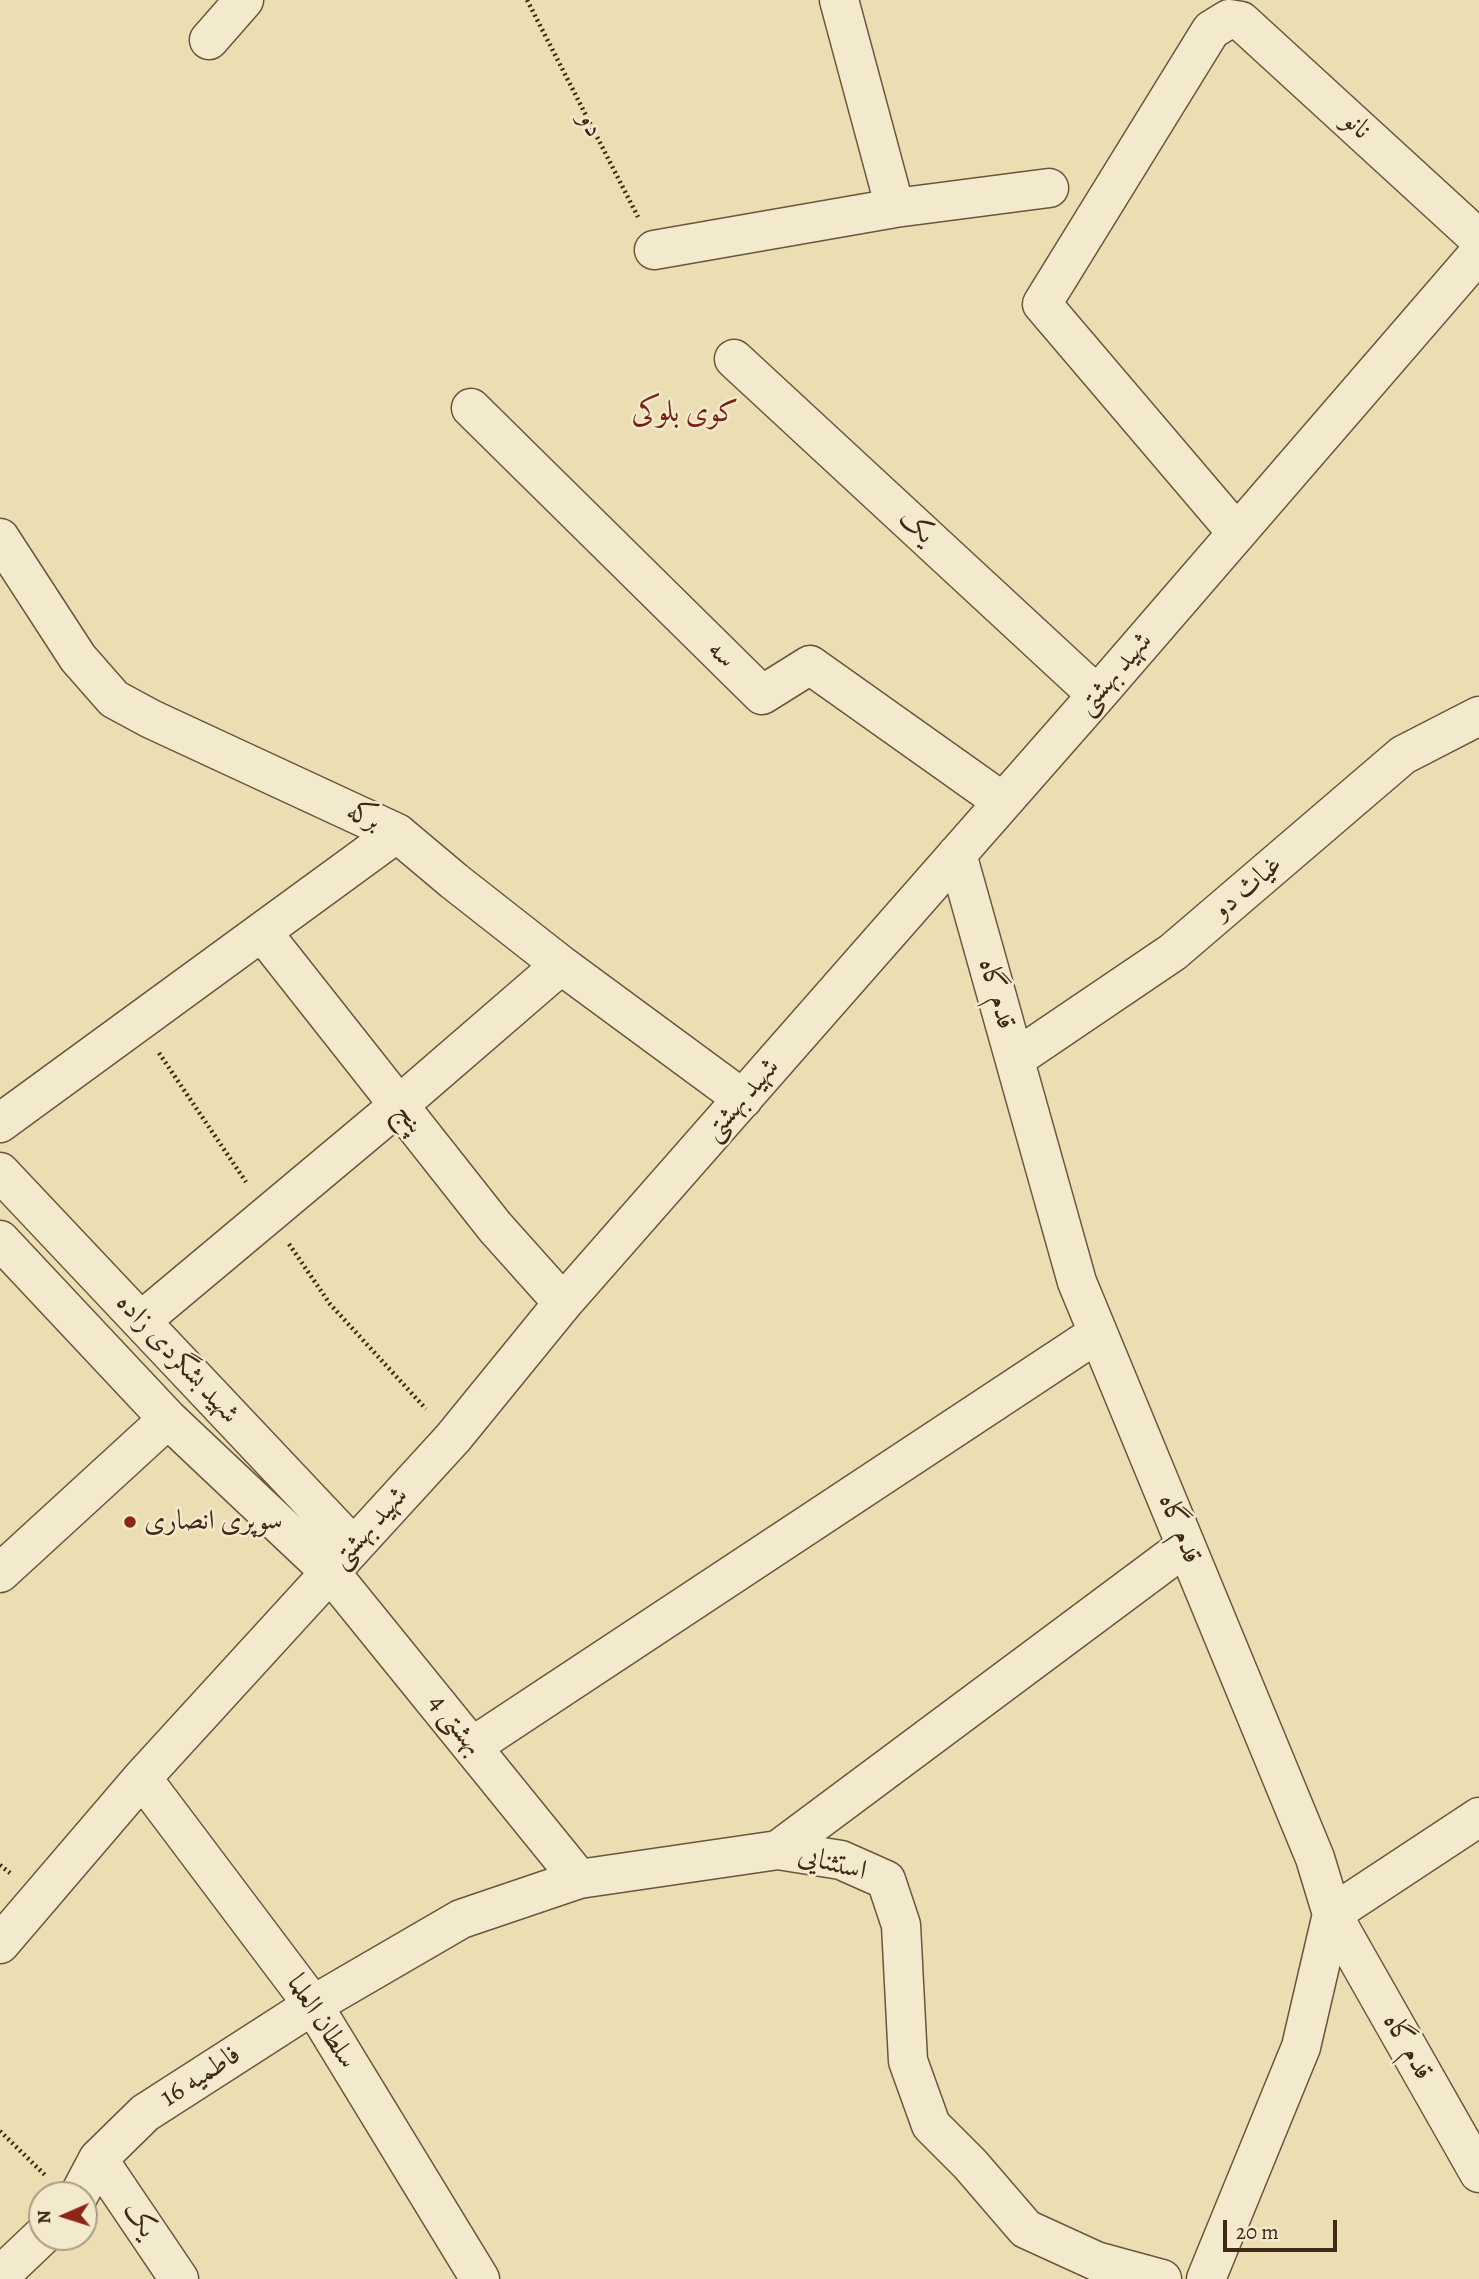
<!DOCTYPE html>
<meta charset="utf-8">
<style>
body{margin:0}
#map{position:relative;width:1479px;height:2279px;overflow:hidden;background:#ecdeb3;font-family:Alegreya,serif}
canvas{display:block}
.north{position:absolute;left:28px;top:2181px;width:70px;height:70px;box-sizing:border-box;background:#f3eace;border:2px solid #ab9c84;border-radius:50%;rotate:267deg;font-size:19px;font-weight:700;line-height:28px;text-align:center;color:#402716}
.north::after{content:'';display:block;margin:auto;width:24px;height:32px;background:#8f2418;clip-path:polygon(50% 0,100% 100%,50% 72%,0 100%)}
.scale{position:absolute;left:1223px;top:2220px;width:114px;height:32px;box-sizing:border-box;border:4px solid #402716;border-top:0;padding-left:9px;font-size:21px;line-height:24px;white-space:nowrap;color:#402716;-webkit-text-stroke:5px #f3eace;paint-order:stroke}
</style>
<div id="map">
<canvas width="1479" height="2279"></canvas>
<div class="north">N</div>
<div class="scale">20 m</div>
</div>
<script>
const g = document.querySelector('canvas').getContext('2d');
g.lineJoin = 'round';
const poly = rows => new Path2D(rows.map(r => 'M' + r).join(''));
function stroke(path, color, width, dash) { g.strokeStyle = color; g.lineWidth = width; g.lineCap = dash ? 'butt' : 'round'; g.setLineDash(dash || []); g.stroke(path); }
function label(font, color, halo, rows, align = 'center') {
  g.font = font + ' Alegreya,Amiri,serif'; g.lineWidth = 5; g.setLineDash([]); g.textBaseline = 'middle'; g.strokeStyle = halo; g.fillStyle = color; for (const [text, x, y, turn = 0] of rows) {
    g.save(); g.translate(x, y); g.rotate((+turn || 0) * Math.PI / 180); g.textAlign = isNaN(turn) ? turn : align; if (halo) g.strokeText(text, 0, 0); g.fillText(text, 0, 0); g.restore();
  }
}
const minor = poly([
 [839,0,895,208],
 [209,40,244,0],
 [654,250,895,208,1049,188],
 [734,359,1097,695],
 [471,408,762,695,810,665,1003,802],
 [1237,533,1042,304,1211,30,1229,19,1241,21,1479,239],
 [0,538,78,658,114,699,151,719,397,833,454,881,561,965,743,1099],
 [957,854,1077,1282,1315,1858,1332,1914,1479,2173],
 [262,932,495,1227,563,1303],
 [1015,1059,1173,952,1403,755,1479,716],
 [0,1123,397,833],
 [0,1172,353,1546],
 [0,1240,168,1419,330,1572,579,1879],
 [141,1321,399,1105,561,965],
 [0,1573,168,1419],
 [473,1746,1098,1333],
 [142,1778,313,2005,480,2279],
 [778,1850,1186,1546],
 [0,1944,142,1778,453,1438,563,1303,1097,695,1479,253],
 [98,2159,145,2113,313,2005,461,1919,579,1879,778,1850,841,1860,886,1880,901,1925,908,2061,931,2125,970,2164,1026,2229,1096,2261,1162,2279],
 [79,2195,98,2159,179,2279],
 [0,2276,42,2236],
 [1206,2279,1301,2047,1332,1914,1479,1817]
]);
stroke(minor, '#6b553d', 41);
stroke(poly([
 [527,0,638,217],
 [159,1053,246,1182],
 [289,1244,330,1304,426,1409],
 [0,1865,10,1873],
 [0,2131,47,2177]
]), '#402716', 4.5, [2, 3.5]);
stroke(minor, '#f3eace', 38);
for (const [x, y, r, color] of [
 [130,1522,7,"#8f2418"]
]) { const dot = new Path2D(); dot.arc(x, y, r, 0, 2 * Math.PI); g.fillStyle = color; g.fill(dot); stroke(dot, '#f3eace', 2.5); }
label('28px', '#402716', '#f3eace', [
 ["دو",590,125,63],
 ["نانو",1356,126,43],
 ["یک",916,527,43],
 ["سه",721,655,45],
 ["شهید بهشتی",1115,674,-49],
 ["برکه",363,817,25],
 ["غیاث دو",1248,888,-40],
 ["قدم گاه",996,994,74],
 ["شهید بهشتی",742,1100,-49],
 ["پنج",410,1119,52],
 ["شهید بشگردی زاده",177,1359,47],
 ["شهید بهشتی",370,1528,-48],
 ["قدم گاه",1179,1529,68],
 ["بهشتی 4",455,1725,51],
 ["استثنایی",832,1864,15],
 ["سلطان العلما",321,2022,57],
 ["قدم گاه",1407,2047,60],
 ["فاطمیه 16",201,2077,-33],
 ["یک",139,2220,56]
]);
label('28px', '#402716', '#f3eace', [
 ["سوپری انصاری",144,1522]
], 'left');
label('30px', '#7a1f14', '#f3eace', [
 ["کوی بلوکی",685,414]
]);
</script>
